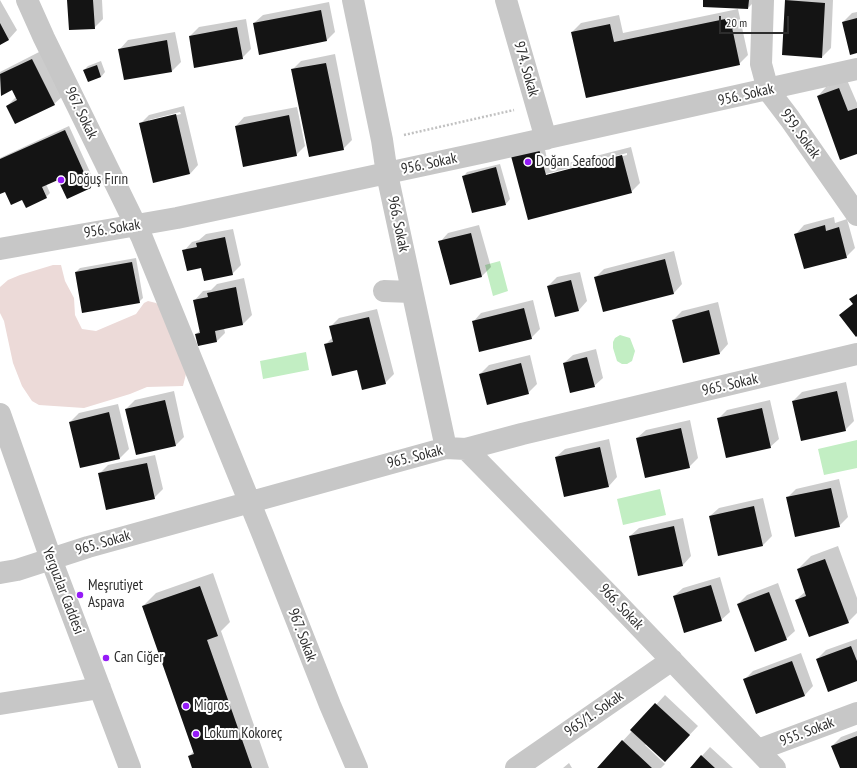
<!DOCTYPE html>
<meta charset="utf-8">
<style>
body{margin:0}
#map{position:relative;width:857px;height:768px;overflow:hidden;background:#fff;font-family:"PT Sans Narrow",sans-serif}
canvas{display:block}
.scale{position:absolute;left:719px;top:16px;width:70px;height:18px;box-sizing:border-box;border:2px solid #2d2d2d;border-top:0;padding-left:5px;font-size:12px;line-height:14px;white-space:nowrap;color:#2d2d2d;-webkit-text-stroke:3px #fff;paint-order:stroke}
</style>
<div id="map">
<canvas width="857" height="768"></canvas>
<div class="scale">20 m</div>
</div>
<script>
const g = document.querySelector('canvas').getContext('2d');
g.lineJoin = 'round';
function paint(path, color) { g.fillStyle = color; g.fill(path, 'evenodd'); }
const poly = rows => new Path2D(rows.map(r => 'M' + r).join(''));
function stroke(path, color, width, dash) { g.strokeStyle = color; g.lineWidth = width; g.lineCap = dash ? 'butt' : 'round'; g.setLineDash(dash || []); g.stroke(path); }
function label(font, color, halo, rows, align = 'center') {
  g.font = font + ' "PT Sans Narrow",sans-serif'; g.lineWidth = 4; g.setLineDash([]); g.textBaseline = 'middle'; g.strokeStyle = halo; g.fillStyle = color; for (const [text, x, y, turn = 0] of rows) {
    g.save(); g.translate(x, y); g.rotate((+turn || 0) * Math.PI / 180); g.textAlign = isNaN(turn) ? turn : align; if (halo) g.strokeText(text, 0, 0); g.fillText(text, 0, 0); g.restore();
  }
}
paint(poly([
 [53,265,61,265,65,281,74,298,75,315,82,329,96,331,136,314,144,303,148,301,156,303,163,308,186,374,183,386,147,387,130,394,84,408,39,405,32,401,22,386,13,363,4,321,0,313,0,287,8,280,20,275]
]), '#ecdad8');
paint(poly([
 [500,261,508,291,493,296,485,265],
 [620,335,630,338,635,351,632,361,627,364,622,364,617,361,613,348,613,342,615,338],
 [306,352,309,370,263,379,260,361],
 [857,440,857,468,824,475,818,449],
 [660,489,666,515,623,525,617,499]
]), '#c2eec3');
paint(poly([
 [0,0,17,30,9,39,0,44],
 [68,0,102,0,103,19,94,28],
 [704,0,756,0,748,8],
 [786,0,833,0,831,48,822,57],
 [329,2,335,32,327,40,254,23,263,15],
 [738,9,748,55,739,64,586,97,572,32,581,23,619,15,623,33],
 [857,12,857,52,843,22,852,13],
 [246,19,251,49,242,58,190,36,199,27],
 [175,32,181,62,172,71,125,79,120,49,128,40],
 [41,51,63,96,54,104,7,106,16,97,13,89,2,94,0,72],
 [335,54,352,140,343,149,292,70,301,61],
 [101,61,105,72,101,77,88,81,84,70,88,66],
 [847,80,857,103,857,153,818,96,826,87],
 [184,106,198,165,190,174,140,124,149,115],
 [180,112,181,114,149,122,149,120],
 [297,107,305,146,296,155,236,126,244,117],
 [69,126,95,183,91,187,67,198,58,178,46,184,50,193,46,197,23,198,5,190,0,192,0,158],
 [544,145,549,168,631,147,640,183,631,192,529,219,513,156],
 [627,153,627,155,543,177,546,174],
 [500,164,510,199,506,204,463,177,467,172],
 [834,217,835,223,847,219,855,248,846,257,796,234,804,225],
 [479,225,491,267,482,276,450,284,440,242,448,233],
 [233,229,241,265,232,274,202,267,184,251,192,242,199,240,206,234],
 [674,251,682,284,674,293,596,277,604,269],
 [136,258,143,298,139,302,76,272,80,268],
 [580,272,587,301,579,310,556,315,548,286,557,277],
 [244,278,252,315,243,324,224,328,225,333,216,342,196,334,201,330,195,300,203,291,211,290,217,284],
 [533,300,540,329,531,338,473,322,481,313],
 [718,302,728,344,720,353,673,320,682,311],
 [377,309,394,374,385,383,358,369,326,344,333,337,330,327,339,318],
 [596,349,603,378,594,386,564,363,573,355],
 [530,355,537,384,528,393,480,374,489,365],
 [846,382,854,421,845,430,793,401,802,392],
 [174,391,184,437,176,445,126,409,135,400],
 [770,400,779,439,770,447,718,419,727,410],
 [118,404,129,449,120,458,81,467,70,422,79,413],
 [690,420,698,458,689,467,637,438,646,430],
 [609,439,617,477,609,486,556,457,565,449],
 [155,455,163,489,154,498,99,474,108,465],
 [839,479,848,517,839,526,787,498,796,489],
 [763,498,772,536,763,545,710,516,719,508],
 [683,518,691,556,683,565,630,536,639,528],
 [838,546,857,598,857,613,848,622,796,600,806,591,798,569,811,556],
 [213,573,230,622,221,631,269,768,193,768,189,756,194,751,143,606,156,593],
 [720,577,730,612,721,620,674,596,683,588],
 [778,583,795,631,786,639,738,604,747,595],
 [857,639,857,680,817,659,826,650],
 [801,653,813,686,805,695,757,712,744,680,753,671],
 [665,695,698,726,665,761,647,744,645,745,665,764,661,768,598,768],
 [857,731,857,768,841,768,832,746,841,737],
 [710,747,733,768,691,768],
 [569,763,572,768,563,768]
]), '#0003');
paint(poly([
 [67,0,93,0,95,29,69,30],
 [703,0,749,0,748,9,703,7],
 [785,0,825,3,822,58,782,55],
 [321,10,327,41,259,55,253,23],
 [730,18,740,65,586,98,571,32,610,24,614,42],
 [857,18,857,53,850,55,842,22],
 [0,23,9,40,0,45],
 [237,27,243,59,194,68,189,36],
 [167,40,172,72,124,80,118,49],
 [32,59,55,105,15,124,6,106,17,100,12,90,1,96,0,74],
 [326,63,344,150,309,157,291,69],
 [97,65,101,77,88,82,83,70],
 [839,88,848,111,857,108,857,154,840,160,817,96],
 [176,114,190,174,153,183,139,123],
 [289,115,297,156,243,167,235,126],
 [65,130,91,188,67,199,58,180,42,187,47,198,26,208,22,200,11,205,5,192,0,194,0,159],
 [539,149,546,175,622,155,632,193,528,220,511,156],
 [496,167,506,205,472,213,462,176],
 [825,225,826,231,839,227,847,258,804,269,794,234],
 [471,233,482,277,450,285,438,241],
 [225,237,233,275,204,281,201,268,187,271,182,250,197,247,196,243],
 [665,259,674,294,603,312,594,277],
 [132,262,140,303,82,313,75,272],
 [571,280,579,311,555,317,547,286],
 [236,287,243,325,215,331,217,342,198,346,195,334,200,333,193,300,208,297,207,293],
 [857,294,857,336,856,337,839,315,853,304,849,299],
 [524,308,532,339,479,352,472,321],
 [709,310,720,354,683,363,672,320],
 [369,317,386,384,362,390,357,370,332,376,324,344,333,342,329,326],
 [587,357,595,387,570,393,563,363],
 [521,363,529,394,487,405,479,374],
 [837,391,846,431,801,441,792,401],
 [165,400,176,446,136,455,125,409],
 [762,408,771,448,726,458,717,418],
 [109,412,120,459,80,468,69,422],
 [681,428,690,468,645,478,636,438],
 [600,447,609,487,564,497,555,457],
 [147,463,155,499,106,510,98,473],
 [831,488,840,527,795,537,786,497],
 [754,506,763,546,718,556,709,516],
 [674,526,683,566,638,576,629,536],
 [825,559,849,623,809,637,795,600,806,596,797,569],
 [711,585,722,621,684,633,673,596],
 [200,586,218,636,207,640,252,768,192,768,188,756,194,754,142,606],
 [769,592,787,640,755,652,737,604],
 [851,646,857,661,857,681,828,692,816,659],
 [792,661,805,696,756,714,743,679],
 [655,703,690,735,665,762,630,730],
 [857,736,857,768,840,768,831,746],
 [622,740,652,768,597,768],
 [701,755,715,768,690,768]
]), '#141414');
stroke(poly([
 [404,135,514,110]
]), '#c1c1c1', 2.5, [2, 2]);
stroke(poly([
 [27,0,44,38,142,238,263,535,330,705,357,768],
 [353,0,382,140,387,174,446,448],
 [506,0,546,139],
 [763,0,761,64,768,90,790,119,857,215],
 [0,249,177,218,485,152,857,69],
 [384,291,412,292],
 [0,414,51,559,130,768],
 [466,449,613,599,775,768],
 [0,573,17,570,88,547,446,448,466,449,522,434,857,354],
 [0,704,100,688],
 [758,750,857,713],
 [516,768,672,660]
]), '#c7c7c7', 22);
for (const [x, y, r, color] of [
 [528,162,4,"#951bf7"],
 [61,180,4,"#951bf7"],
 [80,595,4,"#951bf7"],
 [106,658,4,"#951bf7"],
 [186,706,4,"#951bf7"],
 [196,734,4,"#951bf7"]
]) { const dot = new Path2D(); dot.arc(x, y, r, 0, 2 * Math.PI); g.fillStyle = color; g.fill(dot); stroke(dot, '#fff', 1.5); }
label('15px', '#2d2d2d', '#fff', [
 ["974. Sokak",526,69,74],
 ["956. Sokak",746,95,-13],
 ["967. Sokak",81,113,64],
 ["959. Sokak",800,134,54],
 ["956. Sokak",429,164,-12],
 ["966. Sokak",398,224,78],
 ["956. Sokak",112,229,-9],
 ["965. Sokak",730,385,-13],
 ["965. Sokak",415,457,-14],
 ["965. Sokak",103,543,-16],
 ["Yerguzlar Caddesi",63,591,69],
 ["966. Sokak",621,607,46],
 ["967. Sokak",302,635,69],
 ["965/1. Sokak",594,714,-35],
 ["955. Sokak",807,732,-21]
]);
label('15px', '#2d2d2d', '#fff', [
 ["Doğan Seafood",536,162],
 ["Doğuş Fırın",69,180],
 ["Meşrutiyet",88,586],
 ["Aspava",88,603],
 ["Can Ciğer",114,658],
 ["Migros",194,706],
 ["Lokum Kokoreç",204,734]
], 'left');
</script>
